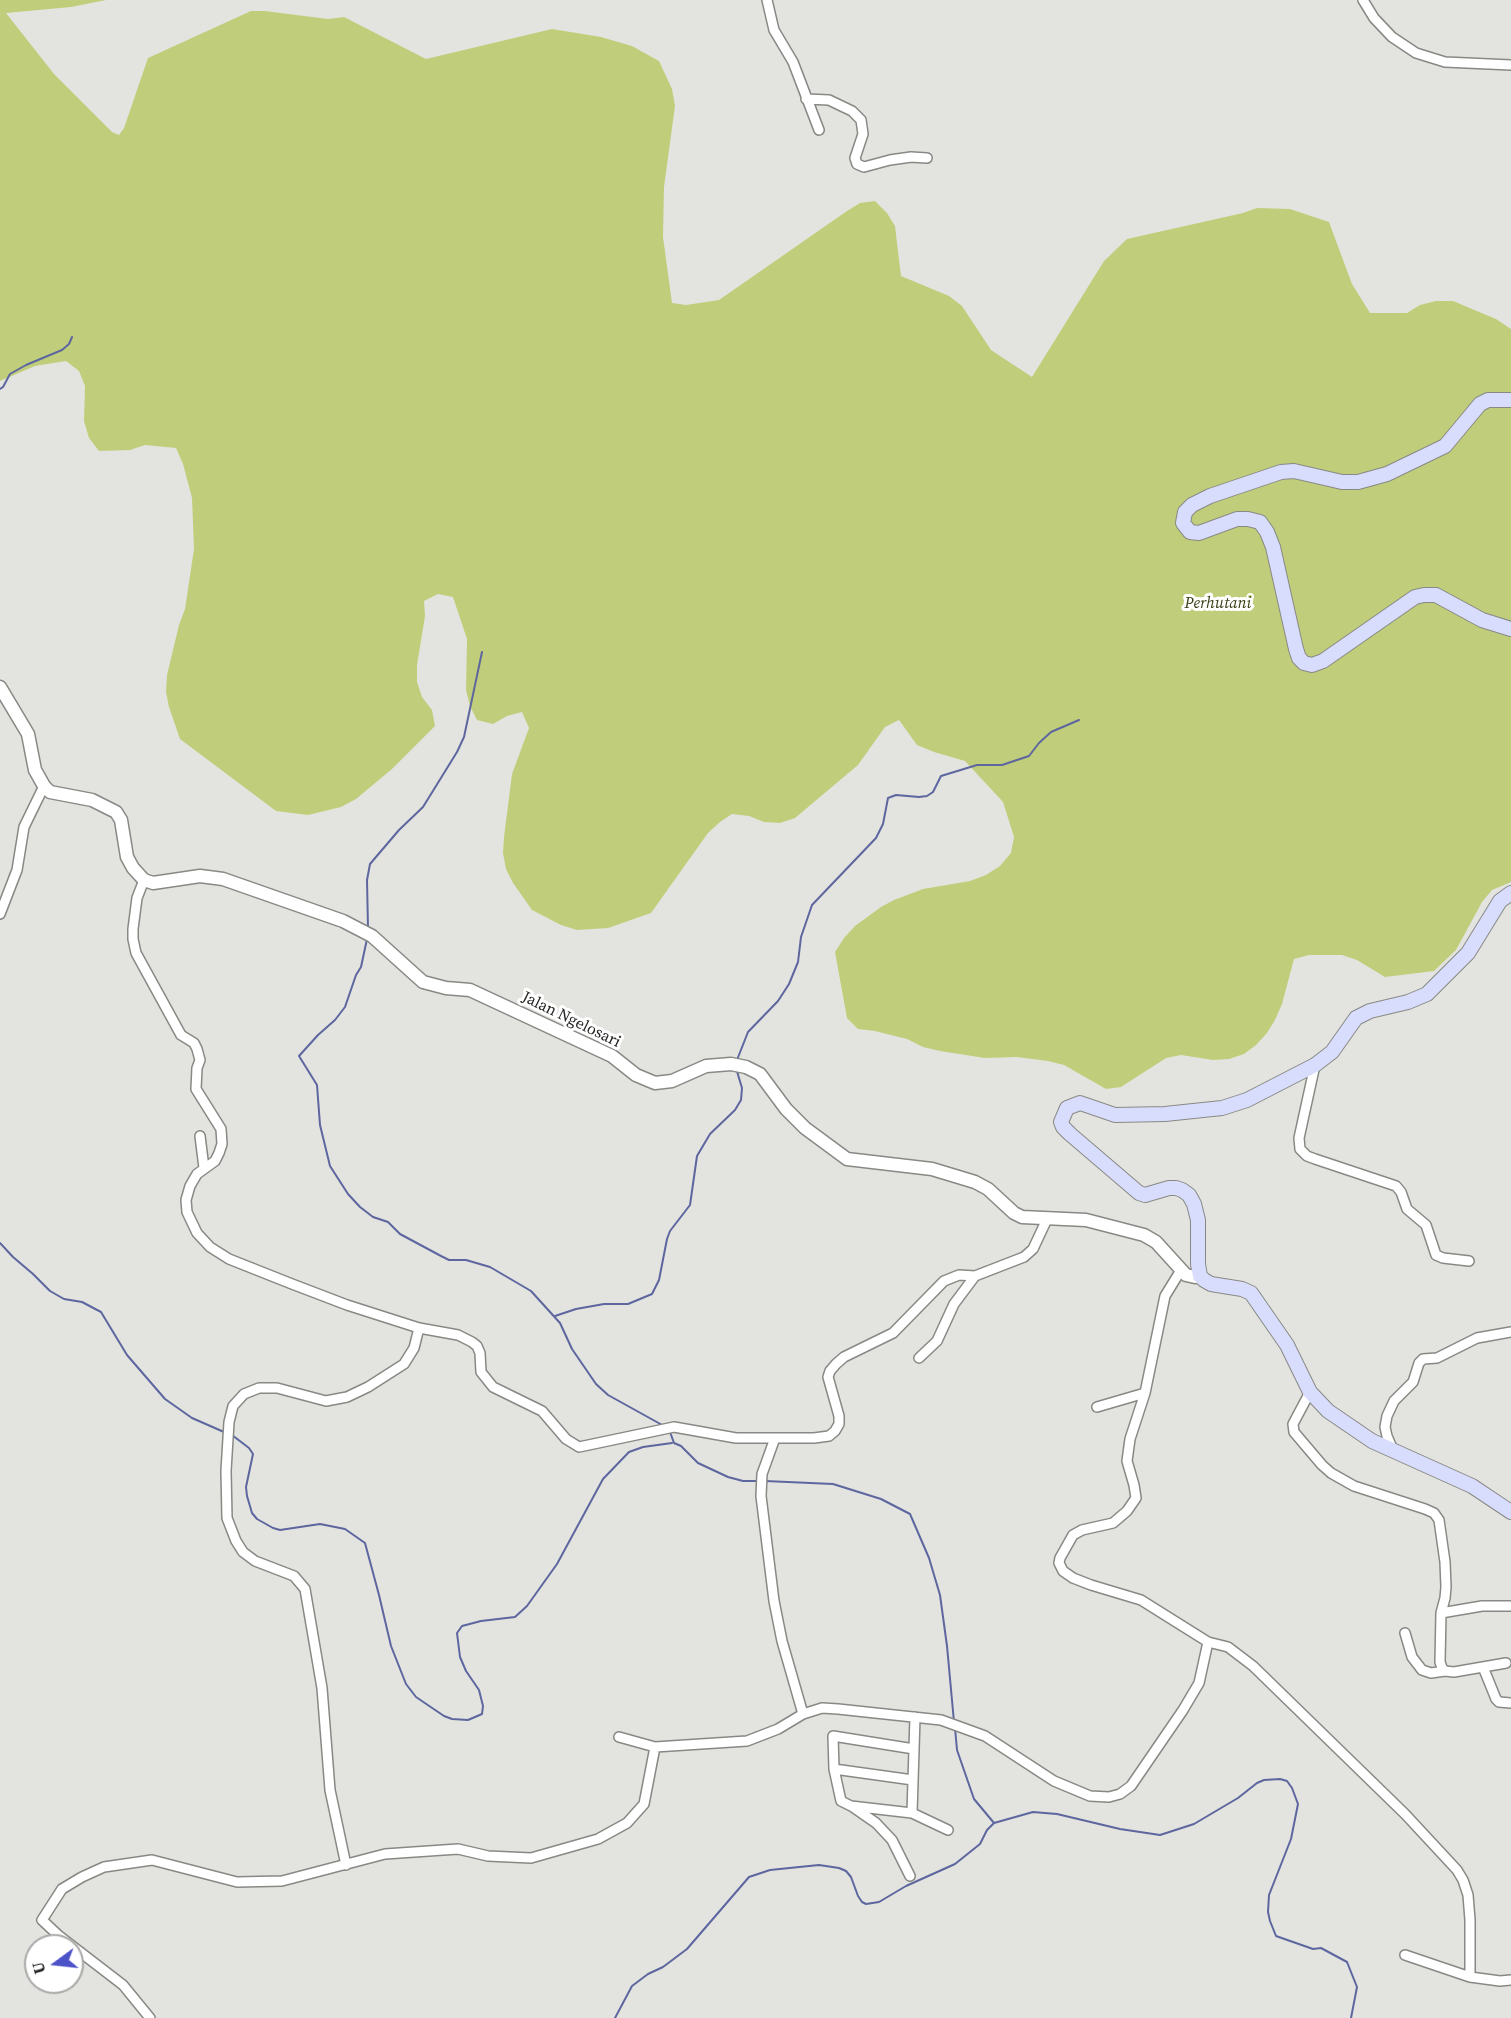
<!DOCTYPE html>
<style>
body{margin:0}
#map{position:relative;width:1511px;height:2018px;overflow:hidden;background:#e3e4df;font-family:"Source Serif 4",serif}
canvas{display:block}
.north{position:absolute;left:24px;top:1934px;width:60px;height:60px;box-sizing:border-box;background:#fff;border:2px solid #a8a8a7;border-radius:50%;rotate:255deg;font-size:16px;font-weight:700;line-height:24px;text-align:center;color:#252624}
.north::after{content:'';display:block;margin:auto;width:21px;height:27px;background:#4c52c8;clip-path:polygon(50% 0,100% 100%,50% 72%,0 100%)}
</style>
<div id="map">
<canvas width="1511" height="2018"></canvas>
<div class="north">U</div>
</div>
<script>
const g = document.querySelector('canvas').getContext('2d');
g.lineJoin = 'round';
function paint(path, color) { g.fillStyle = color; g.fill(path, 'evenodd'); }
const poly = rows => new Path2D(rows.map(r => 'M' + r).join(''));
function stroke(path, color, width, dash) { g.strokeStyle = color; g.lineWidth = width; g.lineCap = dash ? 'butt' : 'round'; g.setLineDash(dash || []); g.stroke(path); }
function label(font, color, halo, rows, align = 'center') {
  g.font = font + ' "Source Serif 4",serif'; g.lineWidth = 6; g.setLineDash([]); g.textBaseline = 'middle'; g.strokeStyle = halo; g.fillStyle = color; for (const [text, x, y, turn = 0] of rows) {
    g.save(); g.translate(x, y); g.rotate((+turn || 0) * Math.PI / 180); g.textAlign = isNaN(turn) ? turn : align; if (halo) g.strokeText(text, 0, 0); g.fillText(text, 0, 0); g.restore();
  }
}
paint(poly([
 [0,0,106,0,71,7,6,13,54,74,112,132,119,135,124,128,148,58,251,11,265,11,328,19,344,17,426,59,552,29,601,37,632,46,659,61,672,89,675,106,664,187,663,237,672,303,686,305,719,300,847,211,860,203,875,201,887,213,895,226,901,276,949,296,962,306,991,350,1032,377,1104,261,1127,239,1243,213,1257,208,1290,209,1329,222,1352,284,1370,313,1407,313,1420,305,1436,301,1453,301,1496,319,1511,329,1511,882,1492,890,1482,902,1456,950,1434,971,1385,977,1357,960,1342,955,1309,955,1294,959,1282,1004,1275,1020,1267,1033,1256,1045,1244,1054,1229,1059,1213,1060,1181,1055,1166,1058,1121,1087,1106,1089,1064,1065,1048,1061,1017,1057,985,1058,940,1051,923,1047,907,1039,875,1031,858,1029,847,1018,835,952,844,938,855,926,881,907,894,900,923,889,970,881,986,875,1000,866,1011,853,1014,837,1003,802,965,761,934,752,917,745,899,720,885,727,858,765,795,818,780,823,764,822,749,816,732,814,720,822,708,833,651,913,608,928,577,930,561,925,532,910,513,883,506,869,503,853,504,837,512,774,529,728,522,712,507,716,493,724,477,720,470,706,466,690,467,639,453,597,438,594,424,601,425,616,417,665,417,682,422,697,432,710,435,726,392,769,356,799,341,807,308,815,276,811,180,739,169,707,166,692,167,675,179,625,185,609,194,549,192,498,183,464,176,448,145,445,130,450,99,451,89,438,84,421,85,386,79,371,66,361,35,366,0,381]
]), '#c0ce7b');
stroke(poly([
 [0,389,3,387,10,374,26,365,62,350,69,344,72,337],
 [368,928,367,880,370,864,399,830,423,807,457,752,464,737,482,652],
 [367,939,361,967,356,975,345,1007,335,1020,318,1035,299,1056,317,1085,320,1125,330,1166,348,1194,360,1207,373,1217,388,1222,400,1234,441,1256,449,1260,466,1260,490,1267,531,1291,560,1323,572,1349,596,1384,608,1395,664,1426],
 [737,1060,748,1032,778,1001,789,984,798,962,801,937,812,905,876,838,883,824,888,798,896,795,919,797,927,796,933,792,941,776,977,765,1002,765,1029,756,1039,743,1051,732,1079,720],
 [0,1243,13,1257,33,1274,50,1291,64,1299,82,1302,101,1312,127,1355,165,1399,192,1418,224,1432],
 [555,1316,576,1309,604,1304,628,1304,652,1294,659,1280,667,1239,670,1231,690,1205,697,1156,710,1134,735,1110,741,1100,742,1088,736,1068],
 [670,1432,674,1443,681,1446,698,1463,728,1477,743,1481,759,1481],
 [232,1435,249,1448,253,1454,246,1487,247,1496,252,1513,257,1519,273,1528,280,1530,320,1524,345,1529,365,1543,379,1595,391,1646,406,1684,416,1697,444,1716,452,1719,468,1720,482,1714,483,1706,479,1690,466,1671,460,1657,457,1633,462,1626,481,1621,515,1617,527,1606,557,1564,603,1479,629,1452,643,1447,672,1443],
 [765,1481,833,1484,881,1499,910,1514,929,1558,940,1595,947,1646,954,1722],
 [955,1728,957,1750,974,1799,994,1823,1033,1812,1057,1814,1120,1829,1160,1835,1194,1824,1238,1798,1257,1783,1264,1780,1280,1779,1287,1781,1292,1788,1298,1804,1291,1839,1269,1895,1268,1912,1270,1921,1276,1936,1313,1949,1321,1948,1347,1962,1357,1987,1351,2018],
 [615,2018,632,1986,648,1974,663,1967,687,1949,749,1877,770,1870,819,1865,839,1868,846,1871,851,1877,858,1896,862,1902,866,1904,879,1902,906,1886,955,1864,980,1844,987,1830,994,1823]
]), '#5d669f', 2);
const minor = poly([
 [767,0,774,30,793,62,819,130],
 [1363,0,1374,18,1392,37,1416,53,1445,62,1511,65],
 [806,99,829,100,852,111,861,120,863,134,855,158,857,164,864,167,890,160,911,157,927,158],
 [144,880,137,898,133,929,133,939,136,953,181,1035,194,1043,197,1049,200,1060,197,1068,196,1089,221,1129,222,1144,219,1153,215,1161,197,1174,190,1186,186,1200,187,1212,197,1233,210,1247,229,1259,292,1284,347,1305,419,1328,458,1335,472,1342,477,1346,480,1353,481,1372,493,1387,542,1411,566,1439,579,1447,674,1427,736,1438,814,1438,829,1436,835,1431,839,1424,839,1416,828,1377,830,1371,836,1364,844,1357,893,1333,944,1281,959,1275,975,1276,1024,1257,1033,1249,1048,1217],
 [0,914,17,870,24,827,44,786],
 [1315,1065,1299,1138,1300,1149,1307,1156,1315,1159,1396,1186,1401,1192,1407,1209,1426,1225,1436,1255,1443,1258,1469,1261],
 [200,1136,204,1168],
 [919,1358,937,1341,954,1304,975,1276],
 [1310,1392,1293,1424,1294,1432,1322,1465,1331,1473,1354,1486,1425,1509,1434,1513,1439,1520,1445,1562,1446,1587,1445,1598,1441,1613,1440,1662,1442,1668,1445,1671,1454,1672,1506,1663],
 [1097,1407,1145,1393],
 [775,1438,762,1474,761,1496,774,1601,782,1641,803,1714],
 [1393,1450,1387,1436,1385,1427,1387,1416,1394,1401,1413,1382,1419,1363,1423,1359,1437,1358,1477,1338,1511,1332],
 [1441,1613,1482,1606,1511,1606],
 [1405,1633,1412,1657,1422,1670,1431,1673,1445,1671],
 [1208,1642,1228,1647,1253,1666,1405,1814,1457,1870,1463,1880,1468,1895,1470,1920,1470,1977,1500,1981,1511,1980],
 [1483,1667,1496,1699,1499,1702,1511,1703],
 [915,1717,912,1813,948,1830],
 [619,1737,655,1747,747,1741,778,1729,803,1714,822,1708,838,1709,941,1720,985,1736,1054,1781,1090,1796,1109,1797,1120,1794,1131,1786,1183,1710,1199,1683,1208,1642,1141,1600,1091,1585,1073,1578,1063,1571,1059,1563,1060,1558,1073,1535,1082,1530,1113,1523,1127,1511,1136,1498,1134,1485,1127,1461,1130,1439,1145,1393,1165,1296,1181,1270],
 [834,1769,913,1780],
 [853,1807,876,1823,892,1840,910,1876],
 [912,1813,851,1806,841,1801,834,1769,833,1736,914,1749],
 [346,1865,330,1790,322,1688,305,1589,294,1576,255,1561,243,1552,236,1541,227,1518,226,1471,229,1422,233,1406,244,1394,259,1388,277,1388,326,1401,347,1397,368,1387,404,1364,414,1348,419,1328],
 [1405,1955,1470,1977],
 [150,2018,123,1985,58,1935,42,1920,62,1889,82,1877,104,1867,152,1860,237,1882,282,1881,385,1854,458,1849,488,1856,531,1858,598,1839,627,1823,644,1804,655,1747]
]);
const tertiary = poly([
 [0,687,28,734,35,770,44,786,50,792,92,800,116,812,121,820,127,857,133,868,144,880,153,883,200,876,223,879,343,921,372,936,423,982,446,988,470,990,612,1056,636,1075,655,1083,672,1081,706,1066,731,1064,746,1067,760,1074,786,1109,805,1128,847,1159,932,1169,975,1182,988,1189,1014,1213,1022,1217,1086,1220,1144,1235,1156,1242,1186,1275,1195,1277,1200,1276]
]);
const secondary = poly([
 [1511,400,1488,400,1480,404,1445,446,1387,474,1358,482,1342,482,1294,471,1281,472,1210,496,1192,505,1185,512,1183,523,1190,532,1199,533,1237,519,1248,519,1260,522,1267,532,1273,547,1296,649,1299,658,1304,663,1312,665,1323,661,1415,597,1424,595,1436,595,1482,620,1511,629],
 [1511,893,1500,901,1468,953,1427,994,1408,1002,1370,1011,1356,1018,1332,1052,1315,1065,1247,1100,1222,1108,1165,1114,1115,1115,1080,1103,1067,1108,1061,1122,1063,1127,1070,1134,1139,1193,1145,1195,1169,1188,1176,1188,1182,1190,1189,1195,1194,1204,1198,1220,1198,1264,1200,1276,1204,1280,1211,1284,1242,1289,1251,1293,1287,1345,1310,1392,1328,1411,1372,1441,1472,1486,1511,1512]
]);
stroke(minor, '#888985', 12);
stroke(tertiary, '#888985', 15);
stroke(secondary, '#888985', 16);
stroke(minor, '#fff', 9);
stroke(tertiary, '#fff', 12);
stroke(secondary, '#d9ddfd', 14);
label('italic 16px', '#383e15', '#fff', [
 ["Perhutani",1218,604]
]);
label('16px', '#252624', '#fff', [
 ["Jalan Ngelosari",571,1020,26]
]);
</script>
